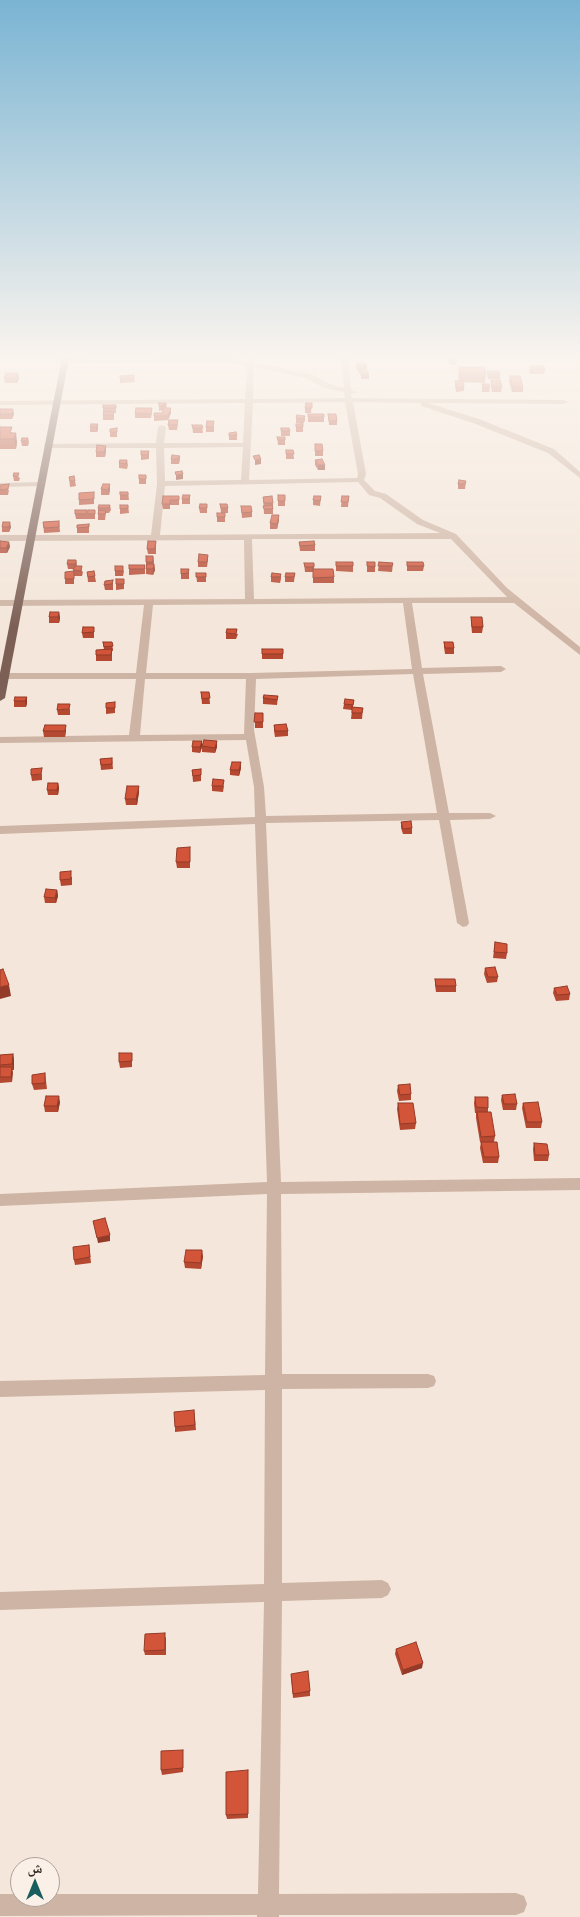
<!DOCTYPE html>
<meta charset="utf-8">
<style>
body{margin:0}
#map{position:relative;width:580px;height:1917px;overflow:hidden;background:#f4e6da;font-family:"Archivo Narrow","Noto Naskh Arabic",sans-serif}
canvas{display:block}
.north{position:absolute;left:10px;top:1857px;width:50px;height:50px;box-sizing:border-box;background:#fbf0e7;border:1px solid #ada19a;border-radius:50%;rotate:0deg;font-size:14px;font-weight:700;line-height:20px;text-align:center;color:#382b27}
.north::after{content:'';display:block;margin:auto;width:18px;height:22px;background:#185e5e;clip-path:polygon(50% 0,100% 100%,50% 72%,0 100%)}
</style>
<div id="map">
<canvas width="580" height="1917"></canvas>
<div class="north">ش</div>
</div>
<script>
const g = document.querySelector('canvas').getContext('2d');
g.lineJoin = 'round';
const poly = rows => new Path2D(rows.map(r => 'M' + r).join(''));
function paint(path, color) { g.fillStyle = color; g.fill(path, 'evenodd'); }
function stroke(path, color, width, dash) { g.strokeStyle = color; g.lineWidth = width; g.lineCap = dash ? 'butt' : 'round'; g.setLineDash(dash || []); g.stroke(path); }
paint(poly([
 [233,358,247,361,247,358,254,358,254,363,311,374,330,384,344,388,341,358,348,358,351,390,359,393,351,394,352,398,564,400,568,402,564,404,428,403,479,419,554,449,580,472,580,478,548,453,473,423,421,406,421,403,353,402,366,474,364,480,375,491,386,494,423,520,456,534,507,588,580,647,580,655,514,603,412,603,422,668,501,666,506,669,501,672,423,674,449,813,490,813,496,816,490,819,450,820,469,923,467,926,463,927,457,923,439,820,266,823,281,1182,580,1178,580,1190,281,1194,282,1374,428,1374,434,1376,436,1381,434,1386,428,1388,282,1389,282,1583,382,1580,388,1583,391,1589,388,1595,382,1598,282,1601,279,1894,516,1893,524,1896,527,1904,524,1912,516,1915,279,1915,279,1917,257,1917,257,1915,0,1916,0,1894,20,1894,20,1897,50,1897,50,1894,258,1894,264,1602,0,1610,0,1592,264,1584,265,1390,0,1397,0,1381,265,1375,267,1194,0,1206,0,1194,267,1182,255,824,0,834,0,826,255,817,254,787,246,740,0,743,0,737,129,735,136,679,4,679,1,678,0,675,4,673,136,673,144,605,0,606,0,600,245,599,244,540,0,541,0,535,151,535,157,484,156,448,48,448,44,446,45,444,156,443,158,427,162,425,166,427,164,443,243,443,245,403,0,405,0,401,245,399,247,366,229,362,66,363,63,361,66,359,233,358],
 [254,367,306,378,324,388,344,392,345,398,253,399,254,367],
 [345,402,358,474,357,478,249,480,253,403,345,402],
 [243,447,241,480,165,481,164,448,243,447],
 [358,482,369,495,380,498,417,524,440,533,160,535,165,486,358,482],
 [252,539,451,539,507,597,254,599,252,539],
 [403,603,412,669,251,673,146,673,153,605,403,603],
 [413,674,437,813,266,816,264,787,254,730,256,679,413,674],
 [145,679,246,679,244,734,140,735,145,679],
 [44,482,45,484,41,486,0,487,0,483,44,482]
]), '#ceb4a4');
paint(poly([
 [62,358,69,358,5,698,0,701,0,673,62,358]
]), '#7c6056');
paint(poly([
 [449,358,456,358,456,365,450,365],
 [356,363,367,370,358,371,356,368],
 [530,366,545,370,544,374,530,374,529,371],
 [459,367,486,373,485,383,463,382,464,387,464,391,456,392,455,386,455,381,459,381,458,376],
 [487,371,500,374,500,379,488,379,487,375],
 [134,375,135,382,120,383,120,376],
 [510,376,523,387,523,392,512,392,509,381],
 [4,378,19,378,17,383,5,383],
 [491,380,502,387,501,392,492,392,491,385],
 [482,384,490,387,489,392,482,392],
 [159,403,166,403,167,408,171,413,168,420,154,421,154,413,162,413,163,410,159,411],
 [312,403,311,413,305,413,305,408],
 [116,405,116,413,114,413,114,420,103,420,103,408],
 [0,409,14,414,12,419,0,419],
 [135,413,152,413,151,418,135,418],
 [308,414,324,414,324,422,308,422],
 [328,414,337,421,337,425,329,425],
 [305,416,305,421,303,424,296,423,296,418],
 [98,424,98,429,97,432,90,432,90,427],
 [178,424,177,430,169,430,168,425],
 [296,424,303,424,303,432,296,432],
 [192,425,202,425,203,433,193,433],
 [214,426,214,432,206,432,206,427],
 [0,427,13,433,17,442,16,449,0,449],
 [117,428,117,437,110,437,110,432],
 [281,428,290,431,290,436,281,436],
 [229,433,237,435,237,440,229,440],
 [277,437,285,437,285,445,278,445],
 [28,438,29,442,28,446,22,446,21,441],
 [315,444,323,451,323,456,315,456],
 [106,450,105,457,96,457,96,452],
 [286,450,293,450,294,459,286,459],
 [149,451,149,459,141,460,141,455],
 [180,456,180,460,179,464,171,464,171,459],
 [127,460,128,465,127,469,119,468,119,463],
 [315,460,325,465,325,470,318,470,315,465],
 [14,473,20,478,19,481,14,481,13,476],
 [146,475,146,484,139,484,139,479],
 [74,476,76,486,70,487,69,477],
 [466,481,465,489,458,489,458,484],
 [0,485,9,490,8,495,0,495],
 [101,489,110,489,109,495,101,495],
 [94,492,94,504,79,505,79,500],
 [128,492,129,500,120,500,120,495],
 [190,495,190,504,182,504,182,499],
 [278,495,285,495,285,506,278,506],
 [179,496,179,505,170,505,170,509,163,509,162,504],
 [321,496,320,506,313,505,313,500],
 [342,496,349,496,348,507,341,507],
 [263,497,273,503,273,514,264,514],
 [207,504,207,513,200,513,199,508],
 [220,504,228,508,228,513,225,513,225,522,217,522,217,517,221,513],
 [110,505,111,510,109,513,106,513,105,520,98,520,98,508],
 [120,505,128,505,129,513,120,514],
 [241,506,252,512,252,517,242,518],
 [95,510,95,519,87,519,87,516,87,519,76,519,75,514,87,514],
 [279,515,279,520,277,529,270,529,270,523],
 [59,521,60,532,44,533,43,522],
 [89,524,89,533,77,533,77,528],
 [2,527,11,527,9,532,2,532],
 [0,541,9,542,10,547,7,553,0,553],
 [156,541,156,554,148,554,147,549],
 [299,542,315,545,315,551,300,551],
 [208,555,208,560,207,567,198,567,198,562],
 [153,556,155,570,153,575,146,574,146,562],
 [76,560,77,566,83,572,82,576,74,576,74,584,65,584,65,579,74,571,74,569,68,569,67,564],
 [336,562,353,562,353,572,336,571],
 [367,562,375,562,375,572,367,572],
 [379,562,393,563,392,572,378,571],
 [407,562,424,566,423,571,407,571],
 [304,563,314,563,314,569,334,577,334,583,313,583,313,572,305,572],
 [145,565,145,574,129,575,129,569],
 [115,566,124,571,123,576,115,576],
 [189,569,189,579,181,579,181,574],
 [94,571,96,582,88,582,87,572],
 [196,573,206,573,206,582,197,582],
 [295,573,294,582,285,582,285,577],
 [281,574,281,579,280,583,271,582,271,577],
 [113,580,113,590,105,590,104,585],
 [116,584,124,584,124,589,116,590],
 [59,612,60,618,59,623,49,623,49,617],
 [471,617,483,627,482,633,472,633,471,622],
 [94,627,94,638,83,638,82,633],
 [226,633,238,634,236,639,226,639],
 [103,642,112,642,113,651,112,651,112,661,96,661,96,655,104,650],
 [444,642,454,648,454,654,445,654,444,647],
 [262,649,283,649,283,659,262,659],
 [201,692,209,692,210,704,202,704],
 [278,696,277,705,263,704,263,698],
 [27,697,27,703,26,707,14,707,14,701],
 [354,700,353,707,363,708,362,719,351,719,352,710,343,709,344,704],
 [106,708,115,708,115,713,106,714],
 [70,709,70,715,58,715,57,710],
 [255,713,263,713,263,728,255,728],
 [274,725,288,731,288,736,275,737,274,731],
 [66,730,65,737,44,737,43,731],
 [202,741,202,747,200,753,192,752,192,747],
 [217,741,217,747,215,753,202,752,202,746],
 [112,758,113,769,101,770,100,759],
 [241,768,239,776,230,775,230,770],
 [201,769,201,781,193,782,192,770],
 [42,774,42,780,32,781,31,775],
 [58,783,59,788,58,795,48,795,47,790],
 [212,786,224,786,223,792,212,791],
 [139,792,137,805,126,805,125,799],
 [401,822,412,828,412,834,403,834,401,828],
 [190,853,190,868,177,868,176,862],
 [72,877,72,885,61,886,60,880],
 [57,890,58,896,56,903,45,903,44,897],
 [495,942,507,953,506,959,493,958],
 [485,968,498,977,497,982,487,983,484,974],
 [435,979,456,986,456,992,436,992,435,985],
 [554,988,570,994,569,1000,556,1001,553,993],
 [132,1053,132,1067,120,1068,119,1062],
 [13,1054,14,1060,14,1070,12,1070,12,1082,0,1083,0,1055],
 [45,1073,47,1089,34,1090,32,1084],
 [398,1085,411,1094,411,1100,399,1101,397,1091],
 [502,1095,517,1104,516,1110,503,1110,501,1100],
 [475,1097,488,1108,488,1112,495,1136,494,1142,499,1157,498,1163,483,1163,480,1148,481,1142,484,1142,480,1142,476,1118,476,1113,475,1113,474,1103],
 [60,1102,58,1112,45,1112,44,1106],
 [398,1103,416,1123,415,1129,400,1130,397,1109],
 [523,1103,542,1122,541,1128,526,1128,522,1108],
 [534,1143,549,1155,548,1161,534,1161,533,1149],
 [89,1245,91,1263,75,1265,74,1260],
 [203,1256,201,1269,185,1268,184,1262],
 [194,1410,196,1430,175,1432,175,1427],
 [166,1637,166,1655,145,1655,144,1651],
 [396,1649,422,1668,402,1675,395,1654],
 [291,1674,310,1691,310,1696,293,1698],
 [183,1754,183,1772,162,1775,161,1770],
 [248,1770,248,1818,227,1819,226,1815]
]), '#b54831');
paint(poly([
 [367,365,367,370,358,371,359,366],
 [18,373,19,378,17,383,16,378],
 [369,374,369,379,361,379,361,375],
 [171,408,171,413,168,420,168,416],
 [13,409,14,414,12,419,12,414],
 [98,424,98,429,97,432,96,427],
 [16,433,17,442,16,449,14,439],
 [106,446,106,450,105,457,104,452],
 [261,459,261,464,255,465,255,460],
 [318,465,325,465,325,470,318,470],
 [183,474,183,479,176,480,176,475],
 [110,484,110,489,109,495,108,490],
 [279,515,279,520,277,529,277,524],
 [10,522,11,527,9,532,9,527],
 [9,542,10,547,7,553,6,548],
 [153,556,153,567,154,564,155,570,153,575],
 [59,612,60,618,59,623,58,617],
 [27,697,27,703,26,707,25,701],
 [66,725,66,730,65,737,65,731],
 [202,741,202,747,200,753,200,747],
 [217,741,217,747,215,753,215,748],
 [241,762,241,768,239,776,239,770],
 [58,783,59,788,58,795,57,790],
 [139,786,139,792,137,805,136,799],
 [57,890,58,896,56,903,55,898],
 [9,985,11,996,0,999,0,987],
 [13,1054,14,1060,14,1070,12,1064],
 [12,1067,13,1073,12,1082,11,1077],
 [59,1096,60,1102,58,1112,57,1106],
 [110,1235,110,1241,98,1243,97,1238],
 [202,1250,203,1256,201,1269,201,1263],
 [423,1663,422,1668,402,1675,403,1670]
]), '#933b28');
const building = poly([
 [450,358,456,358,457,360,450,360,450,358],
 [364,362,367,365,359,366,356,363,364,362],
 [530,366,544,366,545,370,531,369,530,366],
 [459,367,484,367,486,373,460,373,459,367],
 [367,371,369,374,361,375,359,372,367,371],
 [487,371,499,371,500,374,488,374,487,371],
 [6,373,18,373,16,378,4,378,6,373],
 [134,375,134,377,120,378,120,376,134,375],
 [510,376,520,376,523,387,513,387,510,376],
 [491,380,500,380,502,387,492,387,491,380],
 [455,381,463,381,464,387,457,387,455,381],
 [482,384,489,384,490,387,483,387,482,384],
 [159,403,166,403,166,405,159,406,159,403],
 [306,403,312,403,312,408,305,408,306,403],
 [103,405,116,405,116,408,103,408,103,405],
 [136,408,152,408,151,414,135,413,136,408],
 [163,408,171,408,168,416,154,416,154,413,162,413,163,408],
 [0,409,13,409,12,414,0,414,0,409],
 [104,412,114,412,113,415,103,415,104,412],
 [308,414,324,414,324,417,308,417,308,414],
 [328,414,336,414,337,421,329,421,328,414],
 [297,415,305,416,303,419,296,418,297,415],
 [169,420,178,420,177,425,168,425,169,420],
 [207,421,214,421,213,427,206,427,207,421],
 [91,424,98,424,96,427,90,427,91,424],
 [296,424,303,424,303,427,296,427,296,424],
 [192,425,202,425,203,428,193,428,192,425],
 [0,427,12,427,10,433,16,433,14,439,0,439,0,427],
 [117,428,117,432,110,432,110,429,117,428],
 [281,428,289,428,290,431,281,431,281,428],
 [236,432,237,435,229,436,229,433,236,432],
 [277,437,285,437,285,440,278,440,277,437],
 [22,438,28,438,27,441,21,441,22,438],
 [315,444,322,444,323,451,315,451,315,444],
 [97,445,106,446,104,452,96,452,97,445],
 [286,450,293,450,294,454,286,454,286,450],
 [141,451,149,451,148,455,141,455,141,451],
 [172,455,180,456,178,459,171,459,172,455],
 [259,455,261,459,255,460,253,456,259,455],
 [322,459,325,465,318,465,315,460,322,459],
 [120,460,127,460,126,464,119,463,120,460],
 [182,471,183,474,176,475,175,472,182,471],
 [14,473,19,473,18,476,13,476,14,473],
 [139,475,146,475,146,479,139,479,139,475],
 [74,476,75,481,70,481,69,477,74,476],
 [459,480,466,481,465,484,458,484,459,480],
 [9,484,8,489,0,490,0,485,9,484],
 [103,484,110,484,108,490,101,489,103,484],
 [94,492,94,499,79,500,79,493,94,492],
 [120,492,128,492,128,495,120,495,120,492],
 [183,495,190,495,189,499,182,499,183,495],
 [278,495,285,495,285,501,278,501,278,495],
 [163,496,179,496,179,500,170,500,170,504,162,504,163,496],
 [272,496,273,503,264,503,263,497,272,496],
 [314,496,321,496,320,501,313,500,314,496],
 [342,496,349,496,348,502,341,502,342,496],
 [200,504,207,504,207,508,199,508,200,504],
 [220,504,227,504,228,508,221,508,220,504],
 [99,505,110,505,109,508,98,508,99,505],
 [120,505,128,505,128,508,120,509,120,505],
 [272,505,273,509,264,509,263,506,272,505],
 [241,506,251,506,252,512,242,513,241,506],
 [75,510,87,510,86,514,75,514,75,510],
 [88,510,95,510,95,514,87,514,88,510],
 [99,510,106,511,105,514,98,514,99,510],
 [217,513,225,513,225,517,217,517,217,513],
 [272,515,279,515,277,524,270,523,272,515],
 [59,521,59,527,44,528,43,522,59,521],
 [3,522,10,522,9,527,2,527,3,522],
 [89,524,89,527,77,528,77,525,89,524],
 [0,541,9,542,6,548,0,548,0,541],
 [148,541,156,541,155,549,147,549,148,541],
 [314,541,315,545,300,546,299,542,314,541],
 [199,554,208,555,207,562,198,562,199,554],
 [146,556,153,556,153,562,146,562,146,556],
 [68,560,76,560,76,564,67,564,68,560],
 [336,562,353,562,353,566,336,566,336,562],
 [367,562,375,562,375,567,367,566,367,562],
 [379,562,393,563,392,566,378,566,379,562],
 [407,562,423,562,424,566,407,566,407,562],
 [304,563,314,563,314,567,305,567,304,563],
 [147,564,154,564,153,569,146,569,147,564],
 [129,565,145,565,144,569,129,569,129,565],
 [75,566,82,566,81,571,73,570,75,566],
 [115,566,123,566,123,571,115,571,115,566],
 [181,569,189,569,188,573,181,574,181,569],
 [313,569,333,569,334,577,313,578,313,569],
 [74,571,74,579,65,579,65,572,74,571],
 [94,571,95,576,88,577,87,572,94,571],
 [196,573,206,573,206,577,196,577,196,573],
 [272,573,281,574,280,577,271,577,272,573],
 [286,573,295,573,294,577,285,577,286,573],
 [116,579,124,579,124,584,116,584,116,579],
 [113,580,112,584,104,585,105,581,113,580],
 [50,612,59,612,58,617,49,617,50,612],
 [471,617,482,617,483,627,472,627,471,617],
 [83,627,94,627,94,632,82,633,83,627],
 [227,629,237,629,236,634,226,633,227,629],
 [103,642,112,642,113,646,104,647,103,642],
 [444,642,453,642,454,648,445,648,444,642],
 [112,649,111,655,96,655,96,650,112,649],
 [262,649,283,649,283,654,262,654,262,649],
 [201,692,209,692,210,698,202,699,201,692],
 [264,695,278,696,277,700,263,698,264,695],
 [15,697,27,697,25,701,14,701,15,697],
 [345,699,354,700,353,705,344,704,345,699],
 [115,702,115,708,106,708,106,703,115,702],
 [58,704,70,704,69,709,57,710,58,704],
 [352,707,363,708,362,713,352,713,352,707],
 [255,713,263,713,263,722,254,722,255,713],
 [286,724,288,731,275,731,274,725,286,724],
 [45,725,66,725,65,731,43,731,45,725],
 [204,740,217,741,215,748,202,746,204,740],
 [193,741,202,741,200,747,192,747,193,741],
 [112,758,112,764,101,765,100,759,112,758],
 [232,762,241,762,239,770,230,770,232,762],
 [42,768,41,774,31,775,31,769,42,768],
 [201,769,201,775,193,776,192,770,201,769],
 [213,779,224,780,223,786,212,786,213,779],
 [48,783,58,783,57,790,47,790,48,783],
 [127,786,139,786,136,799,125,799,127,786],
 [411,821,412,828,403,829,401,822,411,821],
 [190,847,190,862,176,862,177,848,190,847],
 [71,871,71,879,60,880,60,872,71,871],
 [46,889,57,890,55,898,44,897,46,889],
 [495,942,507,944,507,953,494,952,495,942],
 [495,967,498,977,488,977,485,968,495,967],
 [3,969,9,985,0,987,0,970,3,969],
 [435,979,455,979,456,986,436,986,435,979],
 [567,986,570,994,557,995,554,988,567,986],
 [119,1053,132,1053,132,1061,119,1062,119,1053],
 [13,1054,12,1064,0,1065,0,1055,13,1054],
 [0,1067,12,1067,11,1077,0,1077,0,1067],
 [45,1073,45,1083,32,1084,32,1075,45,1073],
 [410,1084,411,1094,400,1095,398,1085,410,1084],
 [515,1094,517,1104,504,1104,502,1095,515,1094],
 [46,1096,59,1096,57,1106,44,1106,46,1096],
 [475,1097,488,1097,488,1108,476,1107,475,1097],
 [538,1102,542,1122,527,1122,523,1103,538,1102],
 [398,1103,413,1103,416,1123,400,1124,398,1103],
 [477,1112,491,1112,495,1136,481,1137,477,1112],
 [481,1142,497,1142,499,1157,484,1157,481,1142],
 [534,1143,547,1144,549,1155,535,1155,534,1143],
 [105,1218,110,1235,97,1238,93,1221,105,1218],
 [89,1245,90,1257,74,1260,73,1247,89,1245],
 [186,1250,202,1250,201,1263,184,1262,186,1250],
 [194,1410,195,1425,175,1427,174,1412,194,1410],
 [165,1633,165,1650,144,1651,145,1634,165,1633],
 [416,1642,423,1663,403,1670,396,1649,416,1642],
 [308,1671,310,1691,293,1694,291,1674,308,1671],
 [183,1750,183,1768,161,1770,161,1751,183,1750],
 [248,1770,248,1814,226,1815,226,1772,248,1770]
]);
paint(building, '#d25439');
stroke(building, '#933b28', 1);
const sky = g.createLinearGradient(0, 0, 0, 627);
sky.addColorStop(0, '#7ab4d3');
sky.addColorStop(0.57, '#faf4ee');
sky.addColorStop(1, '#faf4ee00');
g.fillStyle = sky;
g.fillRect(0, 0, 580, 627);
</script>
